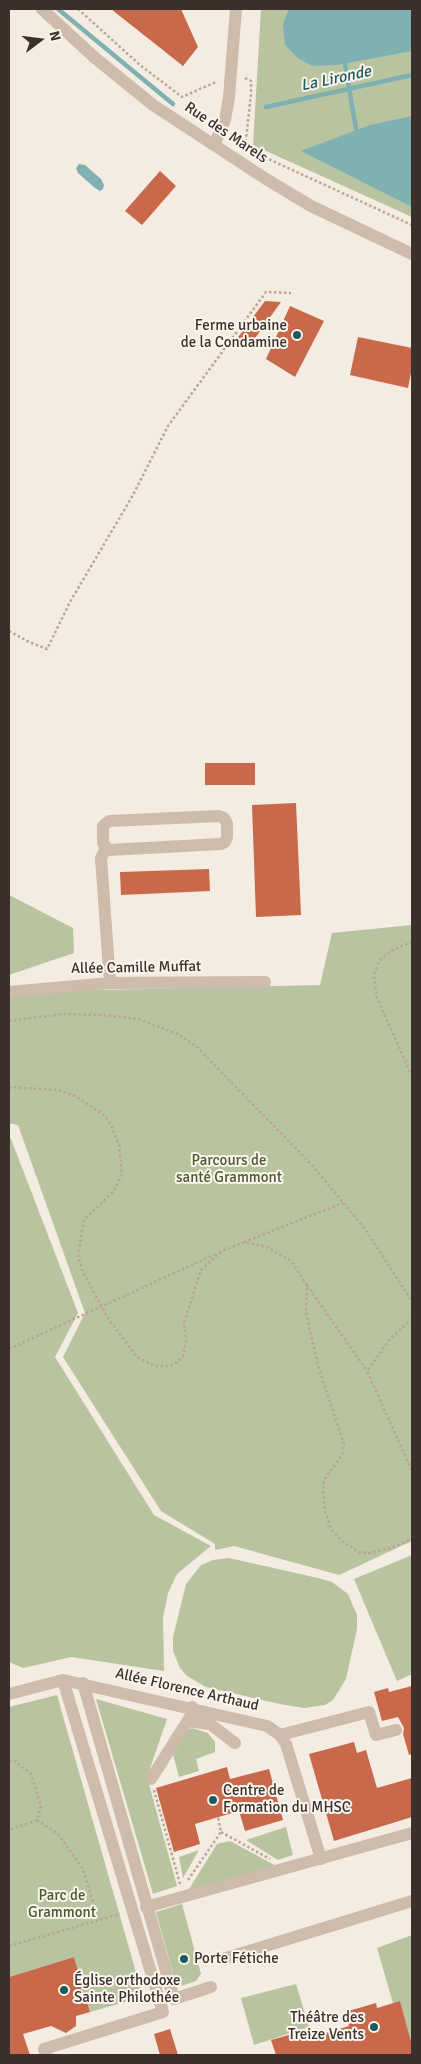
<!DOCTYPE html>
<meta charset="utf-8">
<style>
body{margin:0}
#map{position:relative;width:421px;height:2064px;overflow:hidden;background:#f4ebe1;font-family:Signika,sans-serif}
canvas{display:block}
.frame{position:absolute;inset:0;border:10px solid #3b302b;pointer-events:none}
.north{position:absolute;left:15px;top:15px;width:50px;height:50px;-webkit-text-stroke:4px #fbf5ee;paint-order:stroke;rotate:75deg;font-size:14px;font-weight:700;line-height:20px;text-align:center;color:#3b302b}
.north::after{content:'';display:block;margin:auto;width:18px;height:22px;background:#3b302b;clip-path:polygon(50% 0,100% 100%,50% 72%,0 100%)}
</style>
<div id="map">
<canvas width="421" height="2064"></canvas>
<div class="frame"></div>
<div class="north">N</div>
</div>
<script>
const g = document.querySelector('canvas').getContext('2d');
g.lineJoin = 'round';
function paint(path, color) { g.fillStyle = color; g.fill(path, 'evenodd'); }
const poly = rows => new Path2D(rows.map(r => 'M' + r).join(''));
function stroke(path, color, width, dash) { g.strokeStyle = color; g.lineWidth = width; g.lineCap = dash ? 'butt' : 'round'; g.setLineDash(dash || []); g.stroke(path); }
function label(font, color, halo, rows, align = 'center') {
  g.font = font + ' Signika,sans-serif'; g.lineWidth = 4; g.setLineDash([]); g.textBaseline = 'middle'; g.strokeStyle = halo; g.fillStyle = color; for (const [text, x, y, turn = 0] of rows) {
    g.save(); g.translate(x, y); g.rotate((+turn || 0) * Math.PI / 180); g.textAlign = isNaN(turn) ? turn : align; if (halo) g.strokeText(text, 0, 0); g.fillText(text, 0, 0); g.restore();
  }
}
paint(poly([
 [261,9,412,9,412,217,253,145],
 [9,895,73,928,74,953,9,975],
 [412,925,412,1541,339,1575,234,1546,215,1550,215,1544,161,1511,63,1357,85,1313,18,1125,9,1123,9,992,320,985,332,933],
 [9,1138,11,1139,78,1313,55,1357,154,1515,211,1546,177,1574,168,1593,163,1618,164,1671,71,1657,23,1668,9,1662],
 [412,1555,412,1674,397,1681,354,1579],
 [229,1558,318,1578,332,1582,348,1594,357,1615,357,1629,346,1679,333,1700,325,1705,304,1708,280,1704,206,1687,187,1676,180,1668,173,1651,173,1637,186,1584,201,1565,213,1560],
 [57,1695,143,1997,90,2012,74,1957,9,1977,9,1707],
 [96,1699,167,1719,147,1777,177,1886,153,1894],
 [192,1728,208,1733,215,1742,215,1752,196,1759,199,1771,179,1777,173,1754,184,1733],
 [286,1827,293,1855,278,1860,246,1840],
 [230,1841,280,1868,186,1894,217,1844],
 [199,1850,183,1878,179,1857],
 [182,1904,201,1974,196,1981,181,1986,176,1984,156,1912],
 [412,1935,412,2045,400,2001,393,2003,377,1948],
 [296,1984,309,2027,254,2045,241,1998]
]), '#b8c4a0');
paint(poly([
 [289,9,412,9,412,51,337,65,313,66,299,59,285,45,283,24],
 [412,116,412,207,301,151,370,125],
 [79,164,85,165,101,179,104,185,103,189,100,191,95,188,78,173,76,168]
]), '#7fb0b2');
stroke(poly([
 [58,9,173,104],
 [345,64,356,129],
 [266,107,412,75]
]), '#7fb0b2', 4.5);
paint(poly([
 [111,9,181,9,198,47,183,66],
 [160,171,176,186,142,225,125,211],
 [265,301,281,302,248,348,236,340],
 [290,306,324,321,295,377,266,359],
 [358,337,412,348,412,368,408,388,350,375],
 [205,763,255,763,255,785,205,785],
 [296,803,301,915,256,917,252,805],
 [209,869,210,891,121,895,120,872],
 [412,1686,412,1754,409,1755,403,1734,404,1728,398,1717,382,1721,374,1692,388,1688,389,1692],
 [354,1742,357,1753,366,1750,377,1788,412,1778,412,1817,334,1841,309,1754],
 [227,1767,230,1779,269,1769,283,1820,245,1831,239,1811,195,1824,200,1844,174,1852,156,1788],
 [74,1957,90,2012,76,2016,76,2026,66,2033,51,2026,23,2034,30,2055,9,2055,9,1977],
 [400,2001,412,2045,412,2055,276,2055,271,2040,310,2029,313,2037,349,2026,345,2012,376,2003,377,2008],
 [170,2029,178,2055,160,2055,154,2034]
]), '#c8694b');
stroke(poly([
 [78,9,140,65,182,97,216,82],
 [245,78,251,81,251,94,245,148],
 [251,151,412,225],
 [9,631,29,642,47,649,70,602,133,495,168,426,266,292,291,293],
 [412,942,392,950,379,961,374,975,377,998,412,1076],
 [9,1021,62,1014,102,1015,139,1019,178,1034,197,1047,311,1164,365,1229,412,1301],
 [9,1087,58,1090,75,1096,104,1115,111,1125,119,1145,122,1174,113,1192,84,1220,78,1256,83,1272,109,1320,137,1357,155,1366,169,1366,176,1363,183,1356,186,1341,184,1323,201,1270,222,1251,245,1242,267,1247,291,1261,307,1285,306,1313,319,1369,344,1444,342,1455,324,1480,323,1492,325,1511,331,1529,342,1541,359,1552,369,1553,391,1548,412,1539],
 [244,1242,343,1203],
 [307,1285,367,1371],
 [412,1319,390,1339,367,1371,412,1471],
 [9,1349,218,1253],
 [9,1761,15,1761,31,1774,41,1806,37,1820,9,1830],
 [154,1790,180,1884],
 [37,1820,58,1834,83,1869,98,1919],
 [221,1832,270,1859],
 [188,1880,221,1832,218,1817],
 [9,1946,120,1914]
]), '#b9a596', 2.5, [2.5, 2.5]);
stroke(poly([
 [42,9,94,57,153,105,266,179,311,206,412,254],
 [214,145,225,120,229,97,236,9],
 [108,850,103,843,103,826,109,821,219,816,224,818,227,824,227,837,225,842,221,844,108,850,104,852,101,858,110,983],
 [9,992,110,983,265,982],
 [83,1683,174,1999,211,1987],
 [9,1694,63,1680,267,1726,280,1735,286,1744,321,1859],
 [188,1721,210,1724,235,1743],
 [280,1735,369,1712,376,1735,396,1730],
 [151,1779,192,1714,192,1707],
 [146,1907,412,1833],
 [223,1959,412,1901],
 [46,2055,44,2049,163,2012,63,1680]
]), '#cdbbac', 12);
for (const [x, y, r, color] of [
 [297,335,5,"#1f5a5e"],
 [213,1800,5,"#1f5a5e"],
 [184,1959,5,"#1f5a5e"],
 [64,1990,5,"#1f5a5e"],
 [374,2027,5,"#1f5a5e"]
]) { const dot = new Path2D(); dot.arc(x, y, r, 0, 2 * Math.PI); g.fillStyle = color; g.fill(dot); stroke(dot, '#fbf5ee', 2); }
label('15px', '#3b302b', '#fbf5ee', [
 ["Rue des Marels",226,133,34],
 ["Allée Camille Muffat",136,968,-1],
 ["Allée Florence Arthaud",187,1690,13]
]);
label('15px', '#3b302b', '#fbf5ee', [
 ["Ferme urbaine",287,326,"right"],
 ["de la Condamine",287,343,"right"],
 ["Centre de",223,1791],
 ["Formation du MHSC",223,1808],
 ["Porte Fétiche",194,1959],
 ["Église orthodoxe",74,1981],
 ["Sainte Philothée",74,1998],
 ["Théâtre des",364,2018,"right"],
 ["Treize Vents",364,2035,"right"]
], 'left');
label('15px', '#4a5a2e', '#fbf5ee', [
 ["Parcours de",229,1161],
 ["santé Grammont",229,1178],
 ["Parc de",62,1896],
 ["Grammont",62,1913]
]);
label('italic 16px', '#1f5a5e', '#fbf5ee', [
 ["La Lironde",336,79,-12]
]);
</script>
